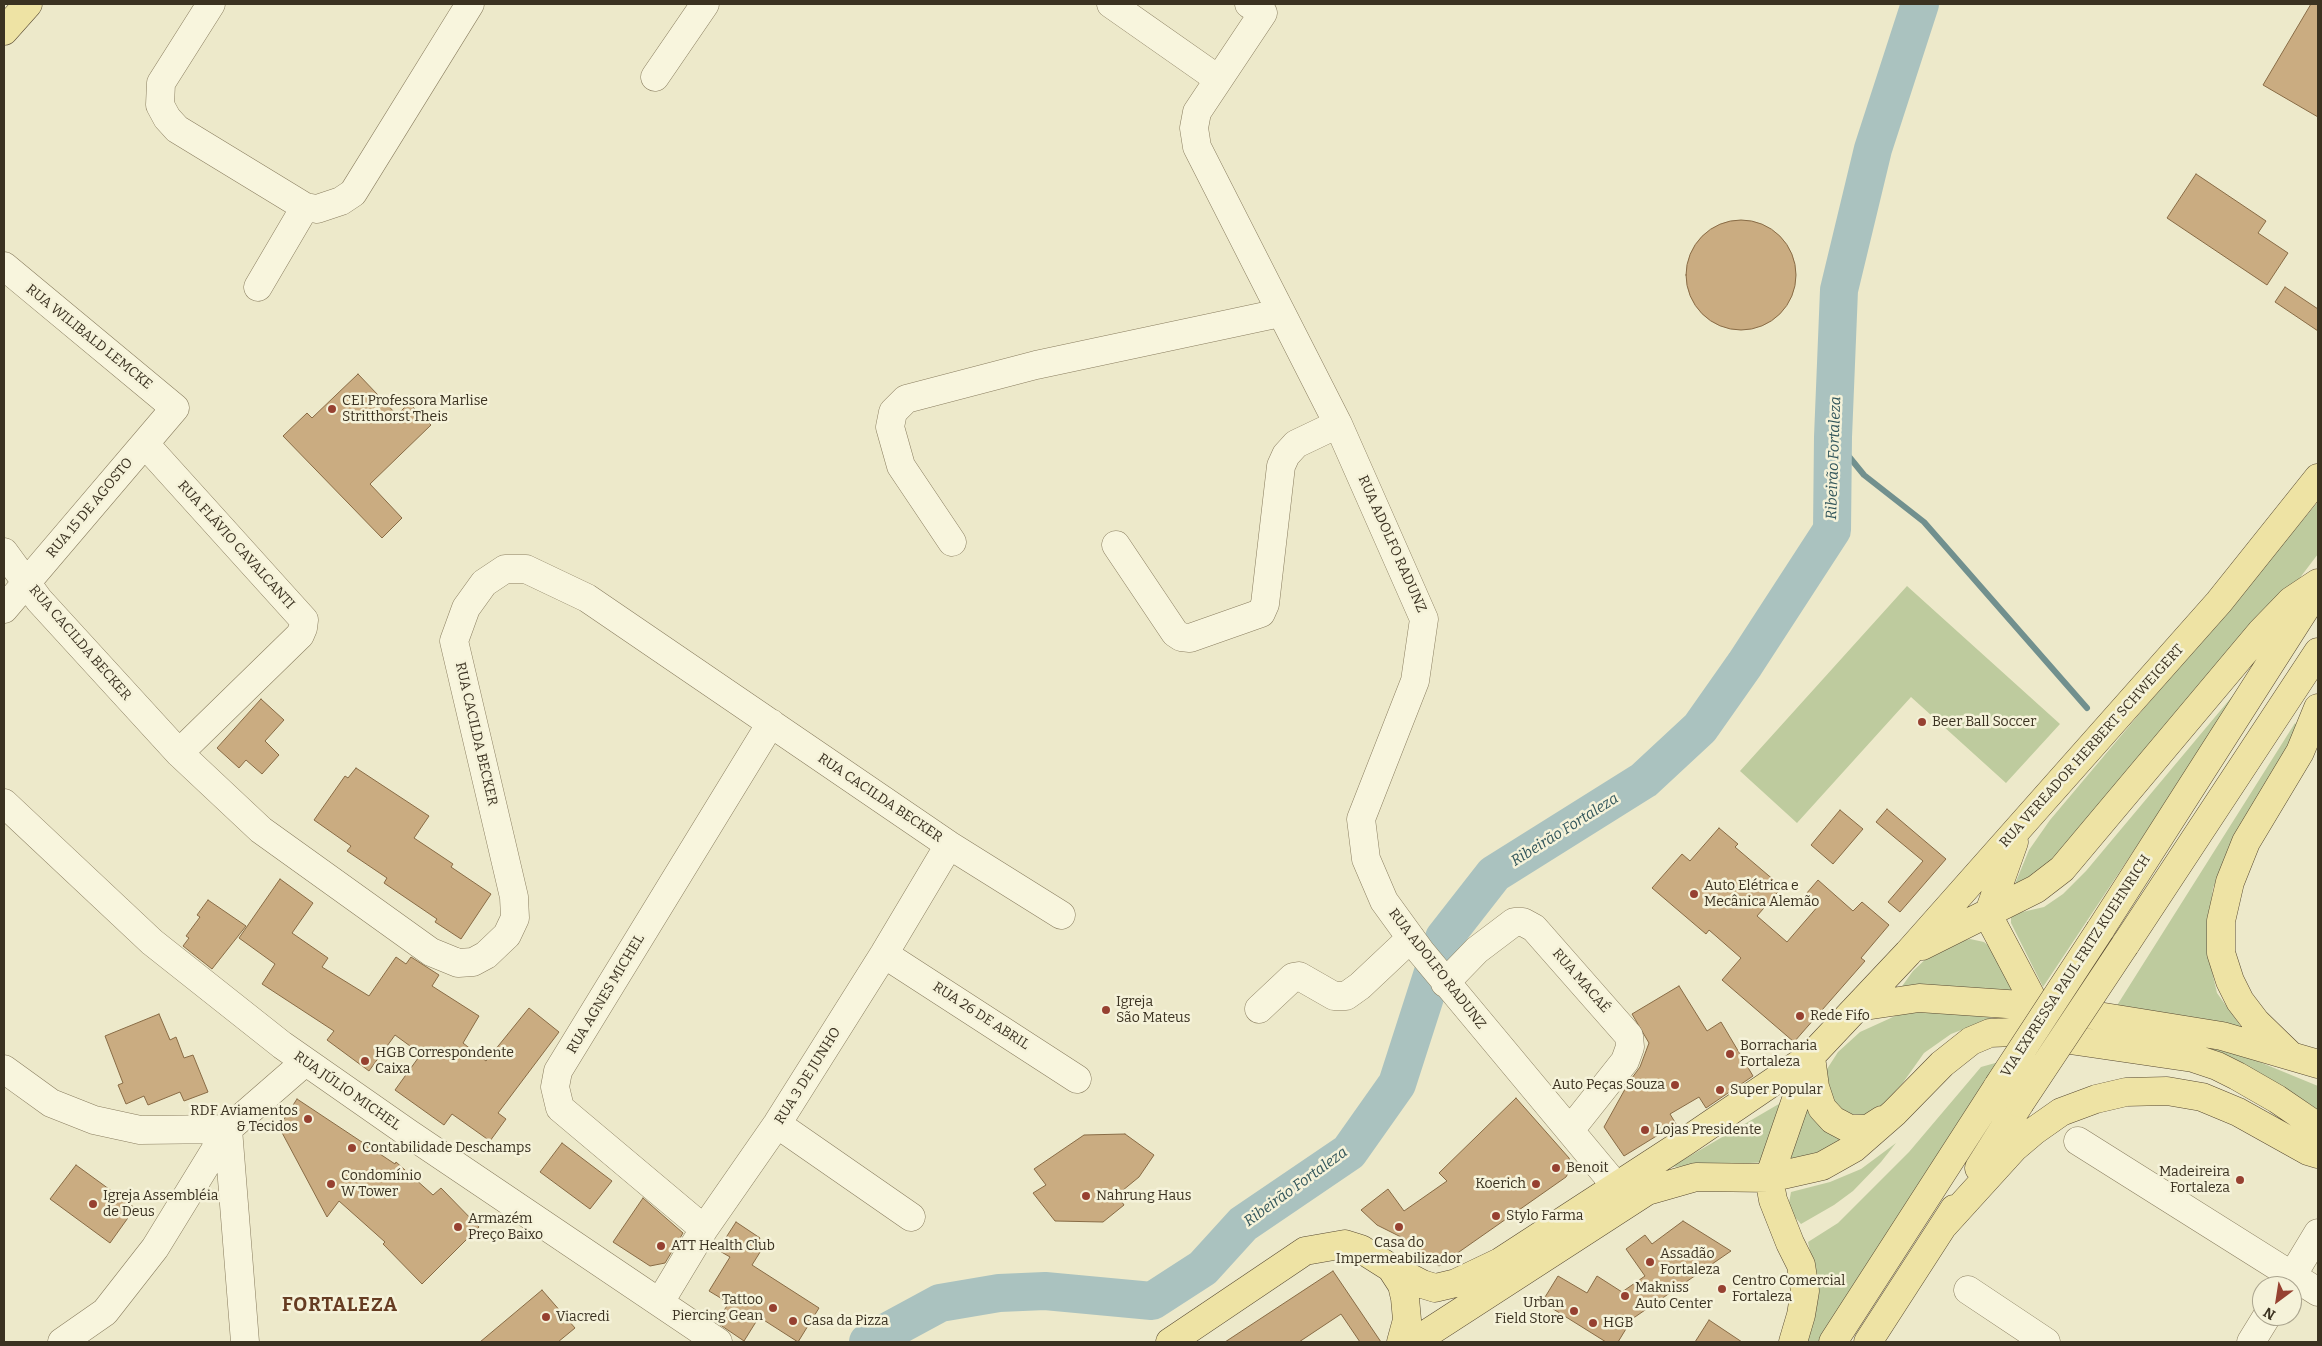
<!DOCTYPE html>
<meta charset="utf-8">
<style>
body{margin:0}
#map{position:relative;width:2322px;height:1346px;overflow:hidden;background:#ede9ca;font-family:Bitter,serif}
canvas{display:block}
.frame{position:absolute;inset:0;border:5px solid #3b3221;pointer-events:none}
.north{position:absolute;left:2252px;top:1276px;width:50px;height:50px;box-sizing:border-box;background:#f5f2d9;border:1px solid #aba58f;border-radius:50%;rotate:211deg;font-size:14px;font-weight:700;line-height:20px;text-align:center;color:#3b3221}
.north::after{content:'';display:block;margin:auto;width:18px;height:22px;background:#964131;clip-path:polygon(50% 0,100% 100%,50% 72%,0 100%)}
</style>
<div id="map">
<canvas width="2322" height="1346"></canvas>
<div class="frame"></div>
<div class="north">N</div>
</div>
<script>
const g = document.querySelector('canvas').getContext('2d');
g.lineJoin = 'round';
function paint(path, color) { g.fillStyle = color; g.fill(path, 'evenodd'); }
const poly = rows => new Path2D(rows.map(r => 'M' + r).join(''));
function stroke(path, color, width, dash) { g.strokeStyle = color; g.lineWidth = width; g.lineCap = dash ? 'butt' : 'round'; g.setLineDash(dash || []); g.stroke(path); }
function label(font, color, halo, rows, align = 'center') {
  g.font = font + ' Bitter,serif'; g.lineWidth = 5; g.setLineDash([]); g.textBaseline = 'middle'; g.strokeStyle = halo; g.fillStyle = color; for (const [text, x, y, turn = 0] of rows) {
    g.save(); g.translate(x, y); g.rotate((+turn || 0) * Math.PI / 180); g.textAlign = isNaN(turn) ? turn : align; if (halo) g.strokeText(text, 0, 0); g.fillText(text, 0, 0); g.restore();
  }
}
paint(poly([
 [2318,502,2318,554,2299,579,2063,855,2010,896,2029,850,2050,820],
 [1907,586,2060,724,2006,783,1911,697,1797,823,1740,771],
 [2251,674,2043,987,2011,923,2011,917,2018,913,2044,907,2063,894,2086,871],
 [2295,723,2300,729,2228,854,2213,888,2208,925,2211,967,2217,993,2242,1028,2116,1007],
 [1970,939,1984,942,1998,954,2016,997,1900,989,1913,971,1930,955,1947,945],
 [1951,1011,1992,1018,1951,1034,1924,1053,1902,1084,1880,1107,1864,1115,1850,1114,1837,1106,1825,1082,1827,1069,1838,1052,1860,1032,1904,1012],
 [2185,1044,2228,1049,2318,1086,2318,1115],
 [2006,1060,1824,1342,1804,1342,1816,1279,1808,1242,1838,1223,1909,1152,1981,1067],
 [1789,1098,1769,1162,1671,1167],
 [1808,1098,1844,1140,1810,1156,1789,1159],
 [1896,1143,1881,1162,1853,1191,1834,1205,1801,1224,1791,1213,1789,1203,1791,1192,1830,1182,1861,1169]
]), '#becb9e');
stroke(poly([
 [1833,437,1864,475,1924,522,2087,708]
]), '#71908e', 6);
stroke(poly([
 [868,1342,940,1303,999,1293,1045,1291,1152,1301,1203,1268,1243,1224,1349,1152,1397,1084,1444,938,1494,874,1644,780,1700,728,1745,664,1832,530,1833,437,1839,290,1873,149,1920,4]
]), '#aac2bf', 38);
const building = poly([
 [2311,4,2318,4,2318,117,2263,85,2311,4],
 [2196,174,2266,221,2258,233,2288,253,2267,285,2167,218,2196,174],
 '1686 275a55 55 0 1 1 110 0a55 55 0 1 1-110 0Z',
 [2285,287,2318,309,2318,331,2275,302,2285,287],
 [358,374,397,415,409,403,431,425,370,484,402,518,382,538,283,436,307,413,312,418,358,374],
 [261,699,284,720,265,741,279,755,262,774,246,760,239,768,217,748,261,699],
 [356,768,429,816,414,838,453,864,451,867,491,894,461,939,435,922,437,919,384,883,387,878,347,851,351,846,314,820,345,776,348,778,356,768],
 [1887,809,1946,859,1900,912,1888,902,1923,861,1876,822,1887,809],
 [1840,810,1863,829,1833,864,1811,845,1840,810],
 [1719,828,1738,844,1735,847,1782,887,1757,916,1787,942,1819,905,1806,894,1818,880,1853,911,1862,902,1889,925,1861,958,1865,961,1794,1042,1722,980,1741,958,1709,930,1706,934,1652,888,1682,854,1690,861,1719,828],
 [280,879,313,903,292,933,328,958,322,967,369,996,396,957,406,964,411,957,439,975,432,986,479,1016,463,1043,486,1061,529,1008,559,1032,498,1113,506,1119,490,1141,452,1114,444,1125,395,1090,421,1054,395,1035,369,1071,327,1040,334,1031,262,984,275,964,239,938,280,879],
 [208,900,246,926,212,969,183,946,189,938,186,936,200,917,197,915,208,900],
 [1679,986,1707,1031,1721,1022,1753,1076,1706,1108,1699,1097,1670,1114,1676,1124,1624,1156,1604,1127,1629,1082,1640,1067,1649,1043,1632,1014,1679,986],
 [159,1014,170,1040,176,1037,184,1058,193,1055,208,1092,184,1101,180,1092,148,1105,144,1096,126,1104,118,1085,123,1083,105,1036,159,1014],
 [1516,1098,1569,1158,1572,1166,1566,1177,1439,1266,1403,1238,1377,1225,1361,1210,1388,1189,1404,1211,1447,1181,1439,1173,1516,1098],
 [297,1099,395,1164,396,1162,433,1195,441,1188,479,1227,422,1284,383,1244,385,1242,339,1201,327,1217,279,1127,297,1099],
 [1125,1134,1154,1155,1139,1177,1117,1195,1124,1205,1103,1222,1055,1221,1033,1193,1046,1185,1034,1169,1084,1135,1125,1134],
 [562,1143,612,1181,590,1209,540,1172,562,1143],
 [76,1165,135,1208,110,1243,50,1199,76,1165],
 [643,1198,683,1233,665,1263,650,1266,613,1242,643,1198],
 [1683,1221,1731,1251,1632,1319,1618,1342,1606,1342,1542,1302,1558,1276,1587,1293,1597,1276,1622,1292,1645,1276,1626,1249,1645,1235,1652,1244,1683,1221],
 [736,1222,760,1238,756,1245,762,1249,752,1265,819,1308,798,1342,759,1317,744,1341,716,1322,729,1303,709,1291,730,1257,718,1250,736,1222],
 [1333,1271,1381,1342,1360,1342,1341,1314,1299,1342,1225,1342,1333,1271],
 [542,1290,575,1328,558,1342,480,1342,542,1290],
 [1709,1320,1742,1342,1695,1342,1709,1320]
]);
paint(building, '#caac81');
stroke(building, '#886b45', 1);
const minor = poly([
 [211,4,161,83,160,105,167,118,177,129,305,207,317,209,341,201,353,193,470,4],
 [1111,4,1218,79],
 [1249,4,1263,13,1197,112,1194,128,1197,147,1338,424,1424,619,1415,681,1361,819,1366,859,1384,901,1421,952,1616,1186],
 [655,77,705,4],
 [4,266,175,408,4,609],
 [258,287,305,207],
 [145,444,304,620,303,628,300,635,179,753],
 [952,542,901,466,890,427,893,412,906,399,1036,365,1280,313],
 [1116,545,1175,633,1181,637,1190,638,1261,613,1265,604,1281,466,1286,455,1296,444,1338,424],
 [4,552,39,600,179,753,261,830,431,952,458,963,473,962,486,955,507,935,515,918,514,897,454,641,466,608,484,583,505,569,526,569,587,598,949,845,1061,915],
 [4,803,152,942,282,1045,408,1133,718,1342],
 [884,954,1077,1079],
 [1445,983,1477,950,1514,922,1523,922,1534,928,1629,1036,1630,1047,1625,1061,1571,1129],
 [1259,1009,1293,977,1299,976,1334,996,1346,996,1360,986,1411,938],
 [4,1069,51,1103,94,1120,140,1130,228,1129,245,1342],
 [777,1124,911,1217],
 [2078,1141,2318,1292],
 [704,1229,560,1108,555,1087,558,1071,771,723],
 [2286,1286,2318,1233],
 [1968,1290,2046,1342],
 [660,1302,704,1229,777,1124,884,954,949,845],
 [62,1342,105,1312,155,1248,228,1129,305,1062],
 [2251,1342,2267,1316]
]);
const major = poly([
 [4,31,28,4],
 [2014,842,1988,915,2036,1006],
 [2100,930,2316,592],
 [2125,945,2318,652],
 [1922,946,2036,889,2062,869,2261,632,2291,601,2318,583],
 [1858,1007,1919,998,2036,1006,2222,1036,2318,1064],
 [2289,1054,2256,1022,2240,1001,2230,981,2221,953,2221,921,2230,882,2246,842,2300,752,2318,708],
 [1811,1057,1815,1087,1822,1108,1833,1120,1850,1129,1868,1129,1882,1120],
 [1979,1168,2020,1103],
 [1944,1225,2014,1148,2034,1131,2061,1112,2096,1099,2126,1092,2167,1091,2202,1097,2238,1112,2308,1151,2318,1154],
 [1391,1268,1402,1285,1405,1298,1407,1320,1401,1342],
 [1170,1342,1305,1251,1345,1244,1361,1249,1391,1268,1422,1284,1435,1288,1456,1283,1500,1262,1686,1141,1811,1056,1908,953,2219,602,2318,478],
 [1414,1342,1647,1191,1696,1177,1769,1178,1822,1166,1854,1148,1894,1113,1942,1064,1971,1041,1990,1033,2015,1032,2193,1058,2217,1066,2237,1076,2277,1099,2318,1127],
 [1793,1342,1801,1315,1805,1291,1801,1265,1790,1243,1773,1200,1769,1178,1811,1056],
 [1833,1342,1998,1086],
 [1868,1342,1954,1209]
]);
stroke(minor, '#897d5f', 29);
stroke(major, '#584a32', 29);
stroke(minor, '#f8f5dd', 28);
stroke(major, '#eee3a4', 28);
const majorBridge = poly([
 [1998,1086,2100,930],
 [2020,1103,2125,945]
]);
stroke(majorBridge, '#584a32', 29, []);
stroke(majorBridge, '#eee3a4', 28);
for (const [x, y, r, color] of [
 [332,409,5,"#964131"],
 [1922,722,5,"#964131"],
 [1694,894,5,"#964131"],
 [1106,1010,5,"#964131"],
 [1800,1016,5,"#964131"],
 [1730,1054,5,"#964131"],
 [365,1061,5,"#964131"],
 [1675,1085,5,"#964131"],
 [1720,1090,5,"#964131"],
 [308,1119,5,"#964131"],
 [1645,1130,5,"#964131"],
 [352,1148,5,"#964131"],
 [1556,1168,5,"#964131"],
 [2240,1180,5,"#964131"],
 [331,1184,5,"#964131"],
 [1536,1184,5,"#964131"],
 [1086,1196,5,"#964131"],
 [93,1204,5,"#964131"],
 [1496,1216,5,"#964131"],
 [458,1227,5,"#964131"],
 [1399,1227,5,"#964131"],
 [661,1246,5,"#964131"],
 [1650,1262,5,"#964131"],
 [1722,1289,5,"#964131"],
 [1625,1296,5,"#964131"],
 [773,1308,5,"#964131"],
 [1574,1311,5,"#964131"],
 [546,1317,5,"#964131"],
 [793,1321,5,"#964131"],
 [1593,1323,5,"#964131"]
]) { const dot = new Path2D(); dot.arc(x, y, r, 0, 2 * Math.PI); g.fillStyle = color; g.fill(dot); stroke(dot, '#f5f2d9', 2); }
label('14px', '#3b3221', '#f5f2d9', [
 ["RUA WILIBALD LEMCKE",89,337,39],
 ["RUA 15 DE AGOSTO",90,508,-50],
 ["RUA ADOLFO RADUNZ",1392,544,66],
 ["RUA FLÁVIO CAVALCANTI",236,545,48],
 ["RUA CACILDA BECKER",80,643,49],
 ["RUA CACILDA BECKER",476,734,77],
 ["RUA VEREADOR HERBERT SCHWEIGERT",2092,746,-48],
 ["RUA CACILDA BECKER",880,798,34],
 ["VIA EXPRESSA PAUL FRITZ KUEHNRICH",2076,966,-57],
 ["RUA ADOLFO RADUNZ",1437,969,52],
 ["RUA MACAÉ",1581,981,49],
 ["RUA AGNES MICHEL",606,994,-59],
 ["RUA 26 DE ABRIL",981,1016,33],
 ["RUA 3 DE JUNHO",808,1076,-58],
 ["RUA JÚLIO MICHEL",347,1091,35]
]);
label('14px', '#3b3221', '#f5f2d9', [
 ["CEI Professora Marlise",342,401],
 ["Stritthorst Theis",342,417],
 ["Beer Ball Soccer",1932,722],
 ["Auto Elétrica e",1704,886],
 ["Mecânica Alemão",1704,902],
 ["Igreja",1116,1002],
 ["São Mateus",1116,1018],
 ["Rede Fifo",1810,1016],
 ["Borracharia",1740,1046],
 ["Fortaleza",1740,1062],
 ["HGB Correspondente",375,1053],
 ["Caixa",375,1069],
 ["Auto Peças Souza",1665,1085,"right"],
 ["Super Popular",1730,1090],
 ["RDF Aviamentos",298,1111,"right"],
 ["& Tecidos",298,1127,"right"],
 ["Lojas Presidente",1655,1130],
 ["Contabilidade Deschamps",362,1148],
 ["Benoit",1566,1168],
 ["Madeireira",2230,1172,"right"],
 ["Fortaleza",2230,1188,"right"],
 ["Condomínio",341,1176],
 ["W Tower",341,1192],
 ["Koerich",1526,1184,"right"],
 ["Igreja Assembléia",103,1196],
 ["de Deus",103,1212],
 ["Nahrung Haus",1096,1196],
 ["Stylo Farma",1506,1216],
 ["Armazém",468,1219],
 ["Preço Baixo",468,1235],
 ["Casa do",1399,1243,"center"],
 ["Impermeabilizador",1399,1259,"center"],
 ["ATT Health Club",671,1246],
 ["Assadão",1660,1254],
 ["Fortaleza",1660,1270],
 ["Centro Comercial",1732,1281],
 ["Fortaleza",1732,1297],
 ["Makniss",1635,1288],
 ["Auto Center",1635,1304],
 ["Tattoo",763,1300,"right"],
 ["Piercing Gean",763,1316,"right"],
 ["Urban",1564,1303,"right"],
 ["Field Store",1564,1319,"right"],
 ["Viacredi",556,1317],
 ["Casa da Pizza",803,1321],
 ["HGB",1603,1323]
], 'left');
label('italic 15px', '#31555a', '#f5f2d9', [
 ["Ribeirão Fortaleza",1834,458,-88],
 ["Ribeirão Fortaleza",1565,830,-32],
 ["Ribeirão Fortaleza",1296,1187,-36]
]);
g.letterSpacing = '1px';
label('bold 19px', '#663c22', '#f5f2d9', [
 ["FORTALEZA",340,1306]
]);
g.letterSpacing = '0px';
</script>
